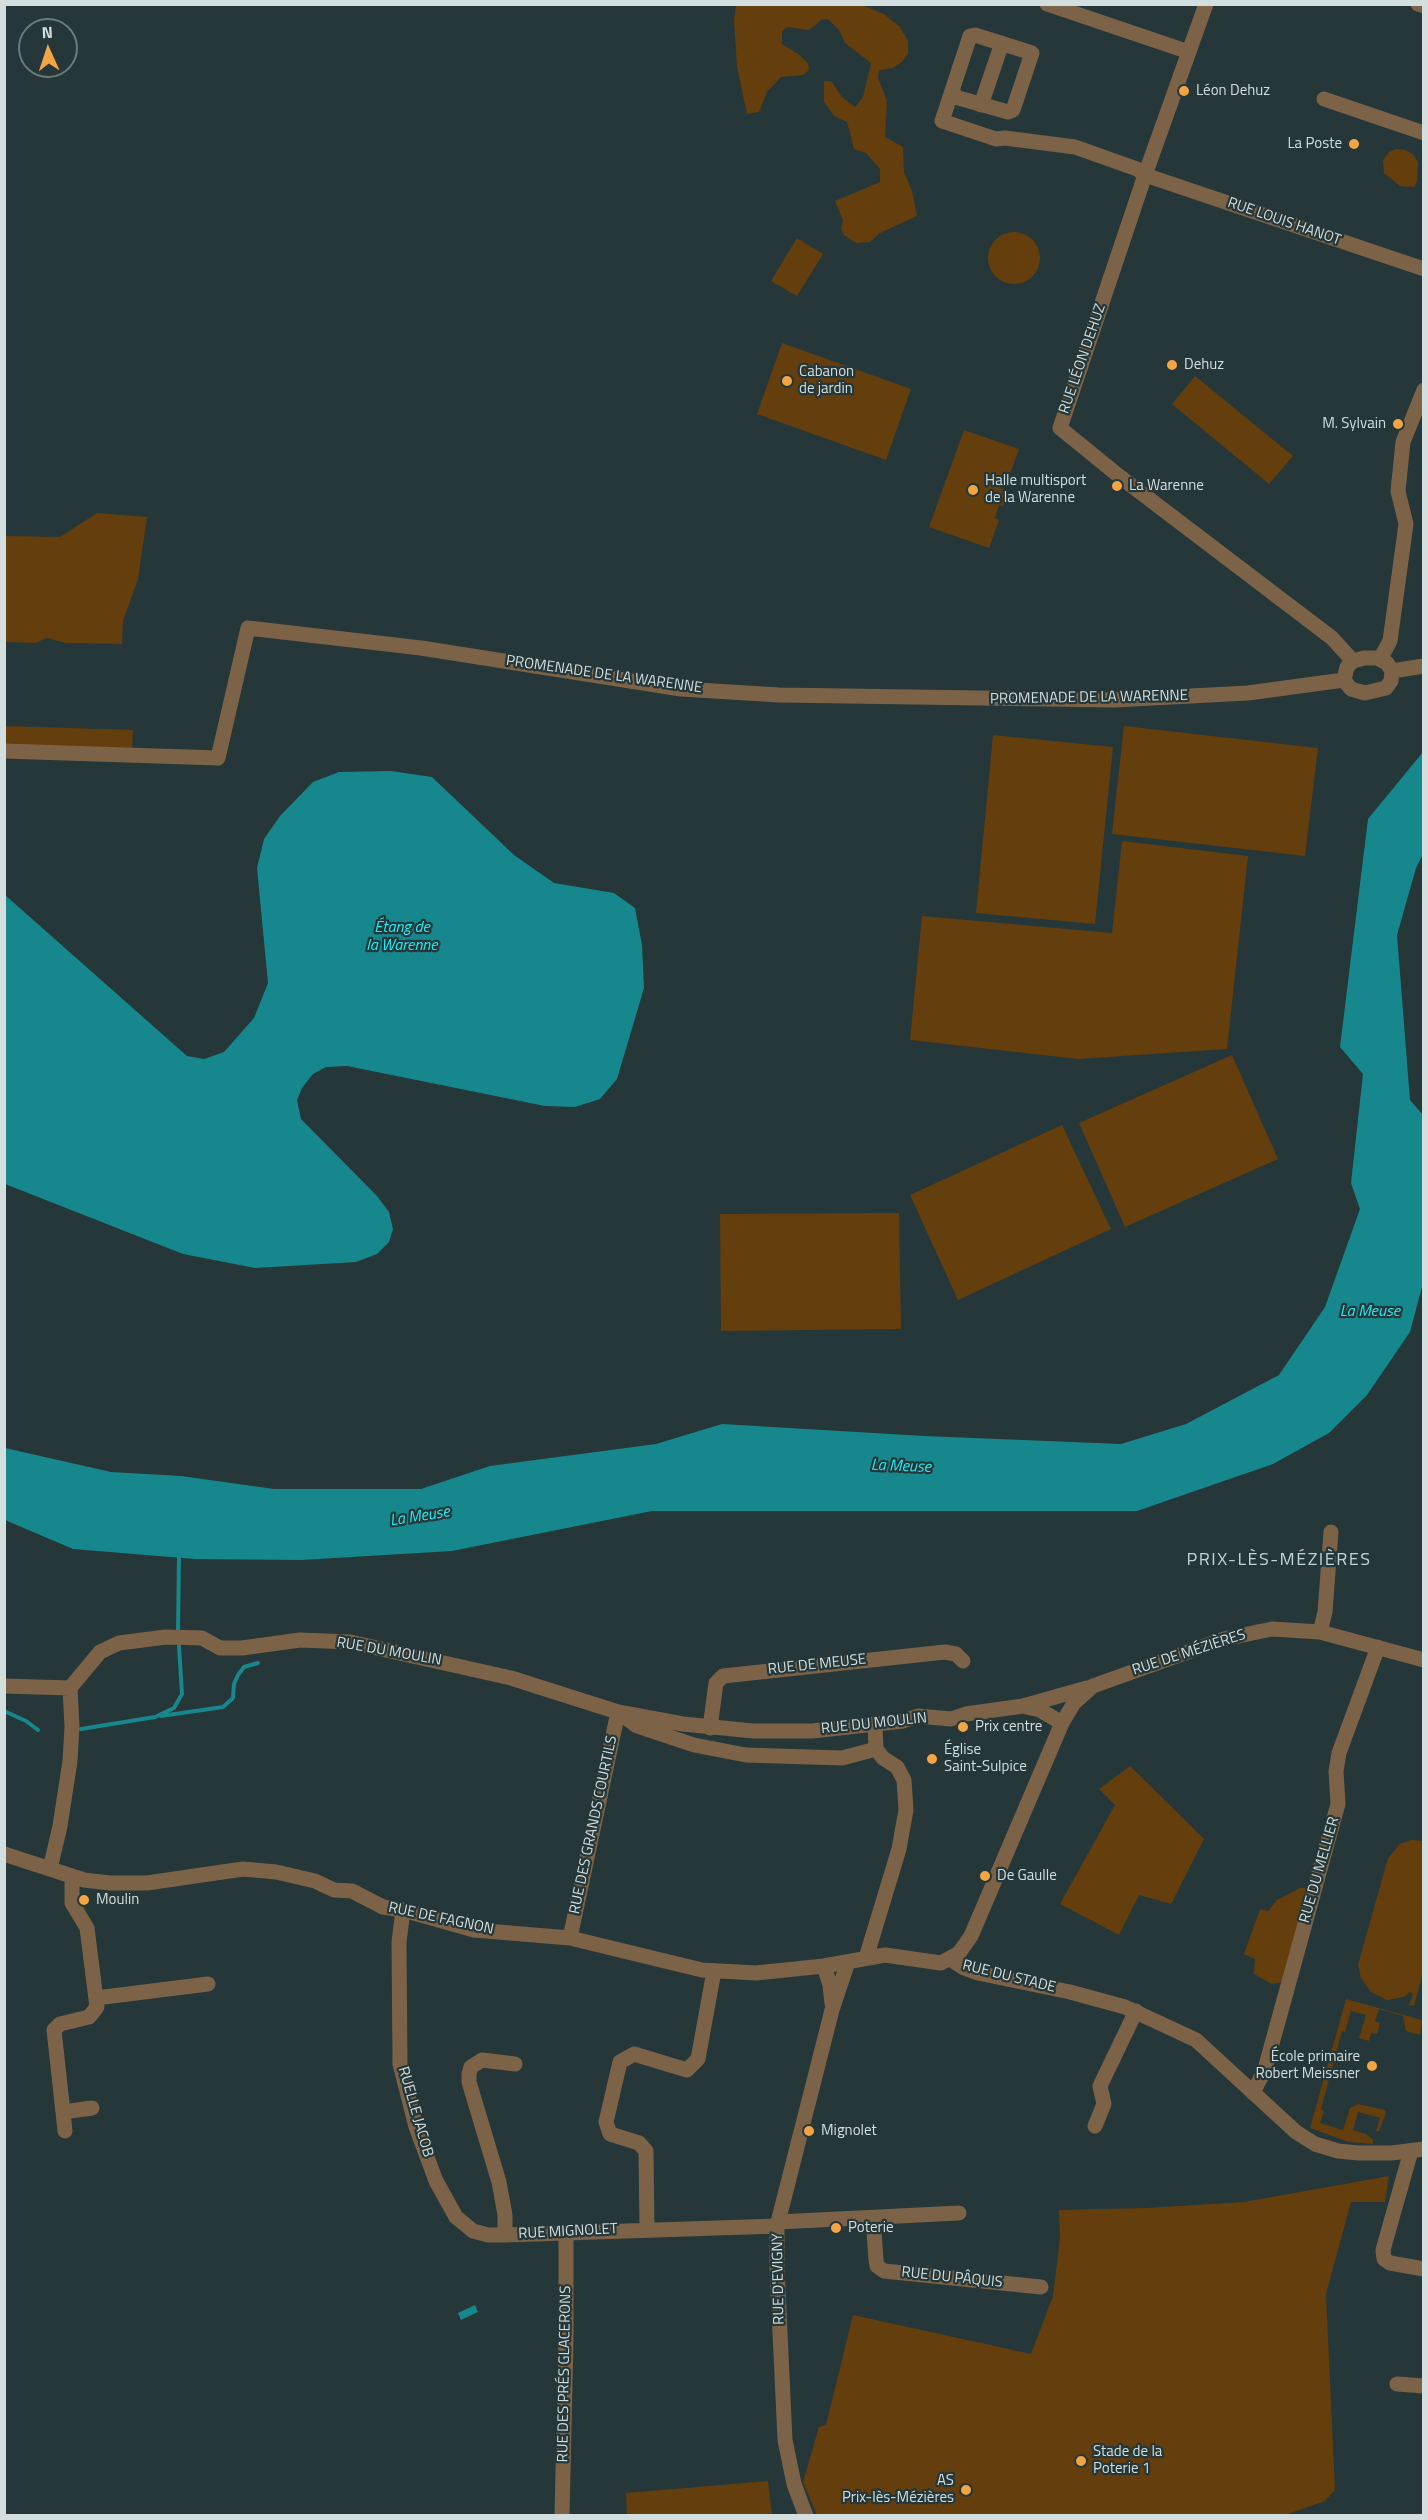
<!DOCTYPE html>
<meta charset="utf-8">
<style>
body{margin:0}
#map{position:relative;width:1428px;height:2520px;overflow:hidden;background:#253738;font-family:"Titillium Web",sans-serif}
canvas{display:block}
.frame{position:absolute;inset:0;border:6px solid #d3dede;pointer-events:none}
.north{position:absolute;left:18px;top:18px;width:60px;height:60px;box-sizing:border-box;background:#253738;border:2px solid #6b7a7a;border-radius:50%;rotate:357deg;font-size:16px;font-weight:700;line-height:24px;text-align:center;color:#d3dede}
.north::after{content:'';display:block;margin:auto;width:21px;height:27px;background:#f3a443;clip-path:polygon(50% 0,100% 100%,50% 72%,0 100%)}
</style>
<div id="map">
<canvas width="1428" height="2520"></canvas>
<div class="frame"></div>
<div class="north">N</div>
</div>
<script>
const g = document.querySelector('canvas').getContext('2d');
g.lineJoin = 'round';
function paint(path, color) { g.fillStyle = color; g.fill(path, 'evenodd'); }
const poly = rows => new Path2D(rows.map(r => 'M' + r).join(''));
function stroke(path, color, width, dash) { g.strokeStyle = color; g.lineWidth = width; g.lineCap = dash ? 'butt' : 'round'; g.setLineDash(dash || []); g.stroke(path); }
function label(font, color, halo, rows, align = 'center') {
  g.font = font + ' "Titillium Web",sans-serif'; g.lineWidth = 4.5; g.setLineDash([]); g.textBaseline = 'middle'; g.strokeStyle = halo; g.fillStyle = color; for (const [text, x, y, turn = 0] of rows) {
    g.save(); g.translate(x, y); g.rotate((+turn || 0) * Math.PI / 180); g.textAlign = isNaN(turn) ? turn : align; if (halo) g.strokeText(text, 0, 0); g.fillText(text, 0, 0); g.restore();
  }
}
paint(poly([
 [736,5,862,5,884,14,900,27,908,41,908,54,902,62,893,68,879,70,878,78,887,101,885,137,903,147,904,172,912,191,917,216,880,233,870,242,856,243,844,235,841,229,843,220,835,201,880,182,880,169,866,153,854,149,847,122,834,116,824,102,824,81,831,81,842,97,855,107,863,97,871,63,845,43,839,30,828,19,821,20,809,30,787,27,782,31,782,44,798,54,808,63,809,70,803,75,781,77,767,92,759,112,747,114,737,67,734,20],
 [1396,149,1405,150,1413,154,1418,162,1417,181,1414,187,1400,186,1384,173,1383,160,1389,152],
 '988 258a26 26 0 1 1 52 0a26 26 0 1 1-52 0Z',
 [797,238,823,254,797,296,771,281],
 [782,343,911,389,886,460,757,414],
 [1195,376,1293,456,1269,484,1172,404],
 [964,430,1019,449,1009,477,1005,476,1000,488,1008,492,1003,506,999,505,995,518,999,520,989,548,929,527],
 [97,513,147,517,138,579,123,621,122,644,66,643,47,638,35,643,5,642,5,536,60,537],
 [5,726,133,730,132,752,5,748],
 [1124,726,1318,748,1305,856,1112,834],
 [993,735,1113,747,1095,924,976,913],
 [1122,841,1248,856,1227,1049,1078,1059,910,1040,922,916,1112,933],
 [1232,1055,1278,1159,1125,1227,1079,1123],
 [1062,1125,1111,1229,958,1300,910,1195],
 [899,1213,901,1329,721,1331,720,1214],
 [1130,1766,1204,1839,1171,1904,1139,1895,1119,1935,1060,1904,1115,1805,1099,1789],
 [1411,1840,1424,1841,1423,1972,1414,2006,1409,2005,1413,1994,1410,1992,1404,1997,1387,2000,1371,1992,1361,1978,1358,1965,1388,1858,1400,1844],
 [1300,1888,1307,1888,1282,1982,1272,1984,1254,1974,1255,1959,1244,1954,1260,1909,1268,1911,1277,1900],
 [1346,1999,1422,2020,1420,2035,1406,2031,1403,2016,1379,2009,1375,2021,1380,2023,1377,2034,1371,2033,1369,2041,1359,2038,1366,2015,1351,2011,1345,2032,1342,2031,1321,2109,1324,2111,1320,2123,1343,2130,1350,2108,1358,2104,1385,2110,1386,2113,1379,2131,1376,2131,1380,2118,1358,2112,1353,2130,1366,2134,1373,2140,1373,2144,1349,2142,1310,2128],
 [1389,2176,1385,2202,1351,2202,1326,2294,1335,2490,1325,2501,1282,2516,817,2515,803,2482,819,2427,826,2425,853,2315,1031,2354,1053,2296,1060,2238,1059,2210,1146,2208,1244,2202],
 [768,2481,772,2515,627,2515,626,2493]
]), '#643e0d');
paint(poly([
 [1423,752,1423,854,1416,868,1397,935,1410,1100,1423,1115,1423,1283,1410,1332,1367,1395,1329,1433,1273,1464,1137,1511,652,1511,452,1551,301,1560,195,1559,73,1549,5,1520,5,1448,111,1472,181,1476,274,1489,421,1489,490,1466,656,1444,722,1424,924,1436,1121,1444,1186,1424,1279,1375,1325,1307,1360,1209,1351,1183,1363,1074,1340,1047,1368,819],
 [391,771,432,777,514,855,554,883,614,893,635,908,642,945,644,988,617,1079,600,1099,575,1107,545,1106,347,1066,326,1067,313,1074,302,1088,297,1100,301,1119,377,1196,389,1212,393,1229,389,1242,377,1254,356,1262,255,1268,183,1254,5,1184,5,895,187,1056,204,1059,224,1052,254,1018,268,983,257,868,264,839,280,816,313,782,339,772],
 [475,2305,478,2312,461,2320,458,2313]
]), '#16878c');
stroke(poly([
 [178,1632,179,1555],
 [4,1711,26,1721,38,1730],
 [161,1716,223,1707,233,1698,234,1684,238,1675,244,1667,258,1663],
 [81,1729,155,1717,174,1708,182,1694,179,1646]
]), '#16878c', 4);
stroke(poly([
 [1047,4,1189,52],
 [1206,4,1145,175,1060,428,1119,476,1332,638,1353,661],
 [1418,4,1424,6],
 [953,90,955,97,1008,112,1013,110,1032,53,975,35,970,36,942,121,996,139,1005,138,1075,147,1137,169,1145,175,1424,269],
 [1324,99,1424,133],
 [981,105,1002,43],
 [1364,658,1377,658,1387,663,1392,671,1391,681,1386,688,1365,693,1351,689,1344,680,1347,667,1353,661,1364,658],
 [1380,659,1390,641,1406,524,1398,491,1403,442,1424,390],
 [1392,671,1424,666],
 [4,751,218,758,248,628,421,648,681,689,779,695,1114,700,1248,693,1344,680],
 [1320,1632,1325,1612,1331,1532],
 [4,1686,70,1688],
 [1026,1707,1040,1710,1062,1723],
 [710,1728,716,1683,723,1676,945,1652,956,1654,963,1661],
 [4,1854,84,1880,110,1883,147,1883,243,1869,276,1872,315,1881,334,1890,352,1891,383,1907,403,1910,474,1930,570,1938,702,1970,756,1973,824,1966,885,1955,941,1963,959,1953,971,1936,1062,1723,1074,1703,1093,1686,1224,1639,1272,1629,1320,1632,1424,1660],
 [50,1869,60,1826,70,1761,72,1727,70,1688,100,1652,119,1643,166,1637,202,1638,220,1648,242,1648,300,1640,350,1642,511,1678,618,1712,683,1724,753,1731,812,1731,903,1721,918,1716,951,1719,966,1714,1023,1706,1087,1688],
 [403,1910,399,1942,400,2064,416,2127,436,2181,456,2217,473,2231,488,2235,505,2235],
 [570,1938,618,1712,637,1726,694,1745,746,1755,842,1758,876,1749],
 [866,1958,899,1849,906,1810,904,1780,897,1767,883,1758,876,1749,875,1725],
 [950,1959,964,1968,978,1973,1070,1992,1125,2007,1196,2040,1296,2132,1315,2144,1338,2151,1359,2153,1391,2153,1424,2149],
 [824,1966,830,1985,832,2004],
 [96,1998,208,1984],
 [515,2064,482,2060,471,2067,469,2074,469,2082,499,2182,505,2215,505,2235,777,2226],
 [1253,2093,1265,2069,1338,1804,1336,1771,1339,1753,1378,1647],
 [63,2112,92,2108],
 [1095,2126,1104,2104,1100,2086,1136,2011],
 [65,2131,54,2030,60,2024,89,2017,97,2007,87,1928,72,1903,72,1876],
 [1411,2151,1383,2250,1384,2259,1390,2263,1424,2269],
 [873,2218,876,2260,877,2266,884,2271,1041,2287],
 [778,2222,959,2213],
 [647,2228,646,2151,639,2143,610,2134,606,2122,620,2062,634,2054,687,2070,698,2059,714,1971],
 [1397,2384,1424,2386],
 [562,2516,566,2340,566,2232],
 [806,2516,794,2484,785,2440,777,2268,777,2226,832,2010,848,1962]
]), '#7c6247', 15);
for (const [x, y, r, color] of [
 [1184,91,6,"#f3a443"],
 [1354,144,6,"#f3a443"],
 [1172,365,6,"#f3a443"],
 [787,381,6,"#f3a443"],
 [1398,424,6,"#f3a443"],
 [1117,486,6,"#f3a443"],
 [973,490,6,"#f3a443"],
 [963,1727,6,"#f3a443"],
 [932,1759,6,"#f3a443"],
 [985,1876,6,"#f3a443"],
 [84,1900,6,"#f3a443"],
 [1372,2066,6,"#f3a443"],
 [809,2131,6,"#f3a443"],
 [836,2228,6,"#f3a443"],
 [1081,2461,6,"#f3a443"],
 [966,2490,6,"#f3a443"]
]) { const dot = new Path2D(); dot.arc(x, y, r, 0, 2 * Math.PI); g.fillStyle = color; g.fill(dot); stroke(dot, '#253738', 2); }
label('15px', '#d3dede', '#253738', [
 ["Léon Dehuz",1196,91],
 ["La Poste",1342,144,"right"],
 ["Dehuz",1184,365],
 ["Cabanon",799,372],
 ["de jardin",799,389],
 ["M. Sylvain",1386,424,"right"],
 ["Halle multisport",985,481],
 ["de la Warenne",985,498],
 ["La Warenne",1129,486],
 ["Prix centre",975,1727],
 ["Église",944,1750],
 ["Saint-Sulpice",944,1767],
 ["De Gaulle",997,1876],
 ["Moulin",96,1900],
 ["École primaire",1360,2057,"right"],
 ["Robert Meissner",1360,2074,"right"],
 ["Mignolet",821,2131],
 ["Poterie",848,2228],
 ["Stade de la",1093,2452],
 ["Poterie 1",1093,2469],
 ["AS",954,2481,"right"],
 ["Prix-lès-Mézières",954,2498,"right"]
], 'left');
label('15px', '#d3dede', '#253738', [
 ["RUE LOUIS HANOT",1284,222,19],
 ["RUE LÉON DEHUZ",1083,359,-71],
 ["PROMENADE DE LA WARENNE",604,675,8],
 ["PROMENADE DE LA WARENNE",1089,698,-1],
 ["RUE DU MOULIN",389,1652,10],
 ["RUE DE MÉZIÈRES",1189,1653,-18],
 ["RUE DE MEUSE",817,1665,-6],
 ["RUE DU MOULIN",874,1724,-6],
 ["RUE DES GRANDS COURTILS",594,1825,-78],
 ["RUE DU MELLIER",1320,1870,-74],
 ["RUE DE FAGNON",441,1919,12],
 ["RUE DU STADE",1009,1977,14],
 ["RUELLE JACOB",415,2112,74],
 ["RUE MIGNOLET",568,2232,-3],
 ["RUE DU PÂQUIS",952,2278,6],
 ["RUE D'EVIGNY",779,2279,-91],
 ["RUE DES PRÉS GLACERONS",565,2374,-89]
]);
label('italic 16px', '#1bf1f9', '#253738', [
 ["Étang de",402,928],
 ["la Warenne",402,946],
 ["La Meuse",1370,1312],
 ["La Meuse",901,1467,2],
 ["La Meuse",420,1517,-9]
]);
g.letterSpacing = '1.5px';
label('18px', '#bfd4d5', '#253738', [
 ["PRIX-LÈS-MÉZIÈRES",1279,1561]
]);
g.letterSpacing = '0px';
</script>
